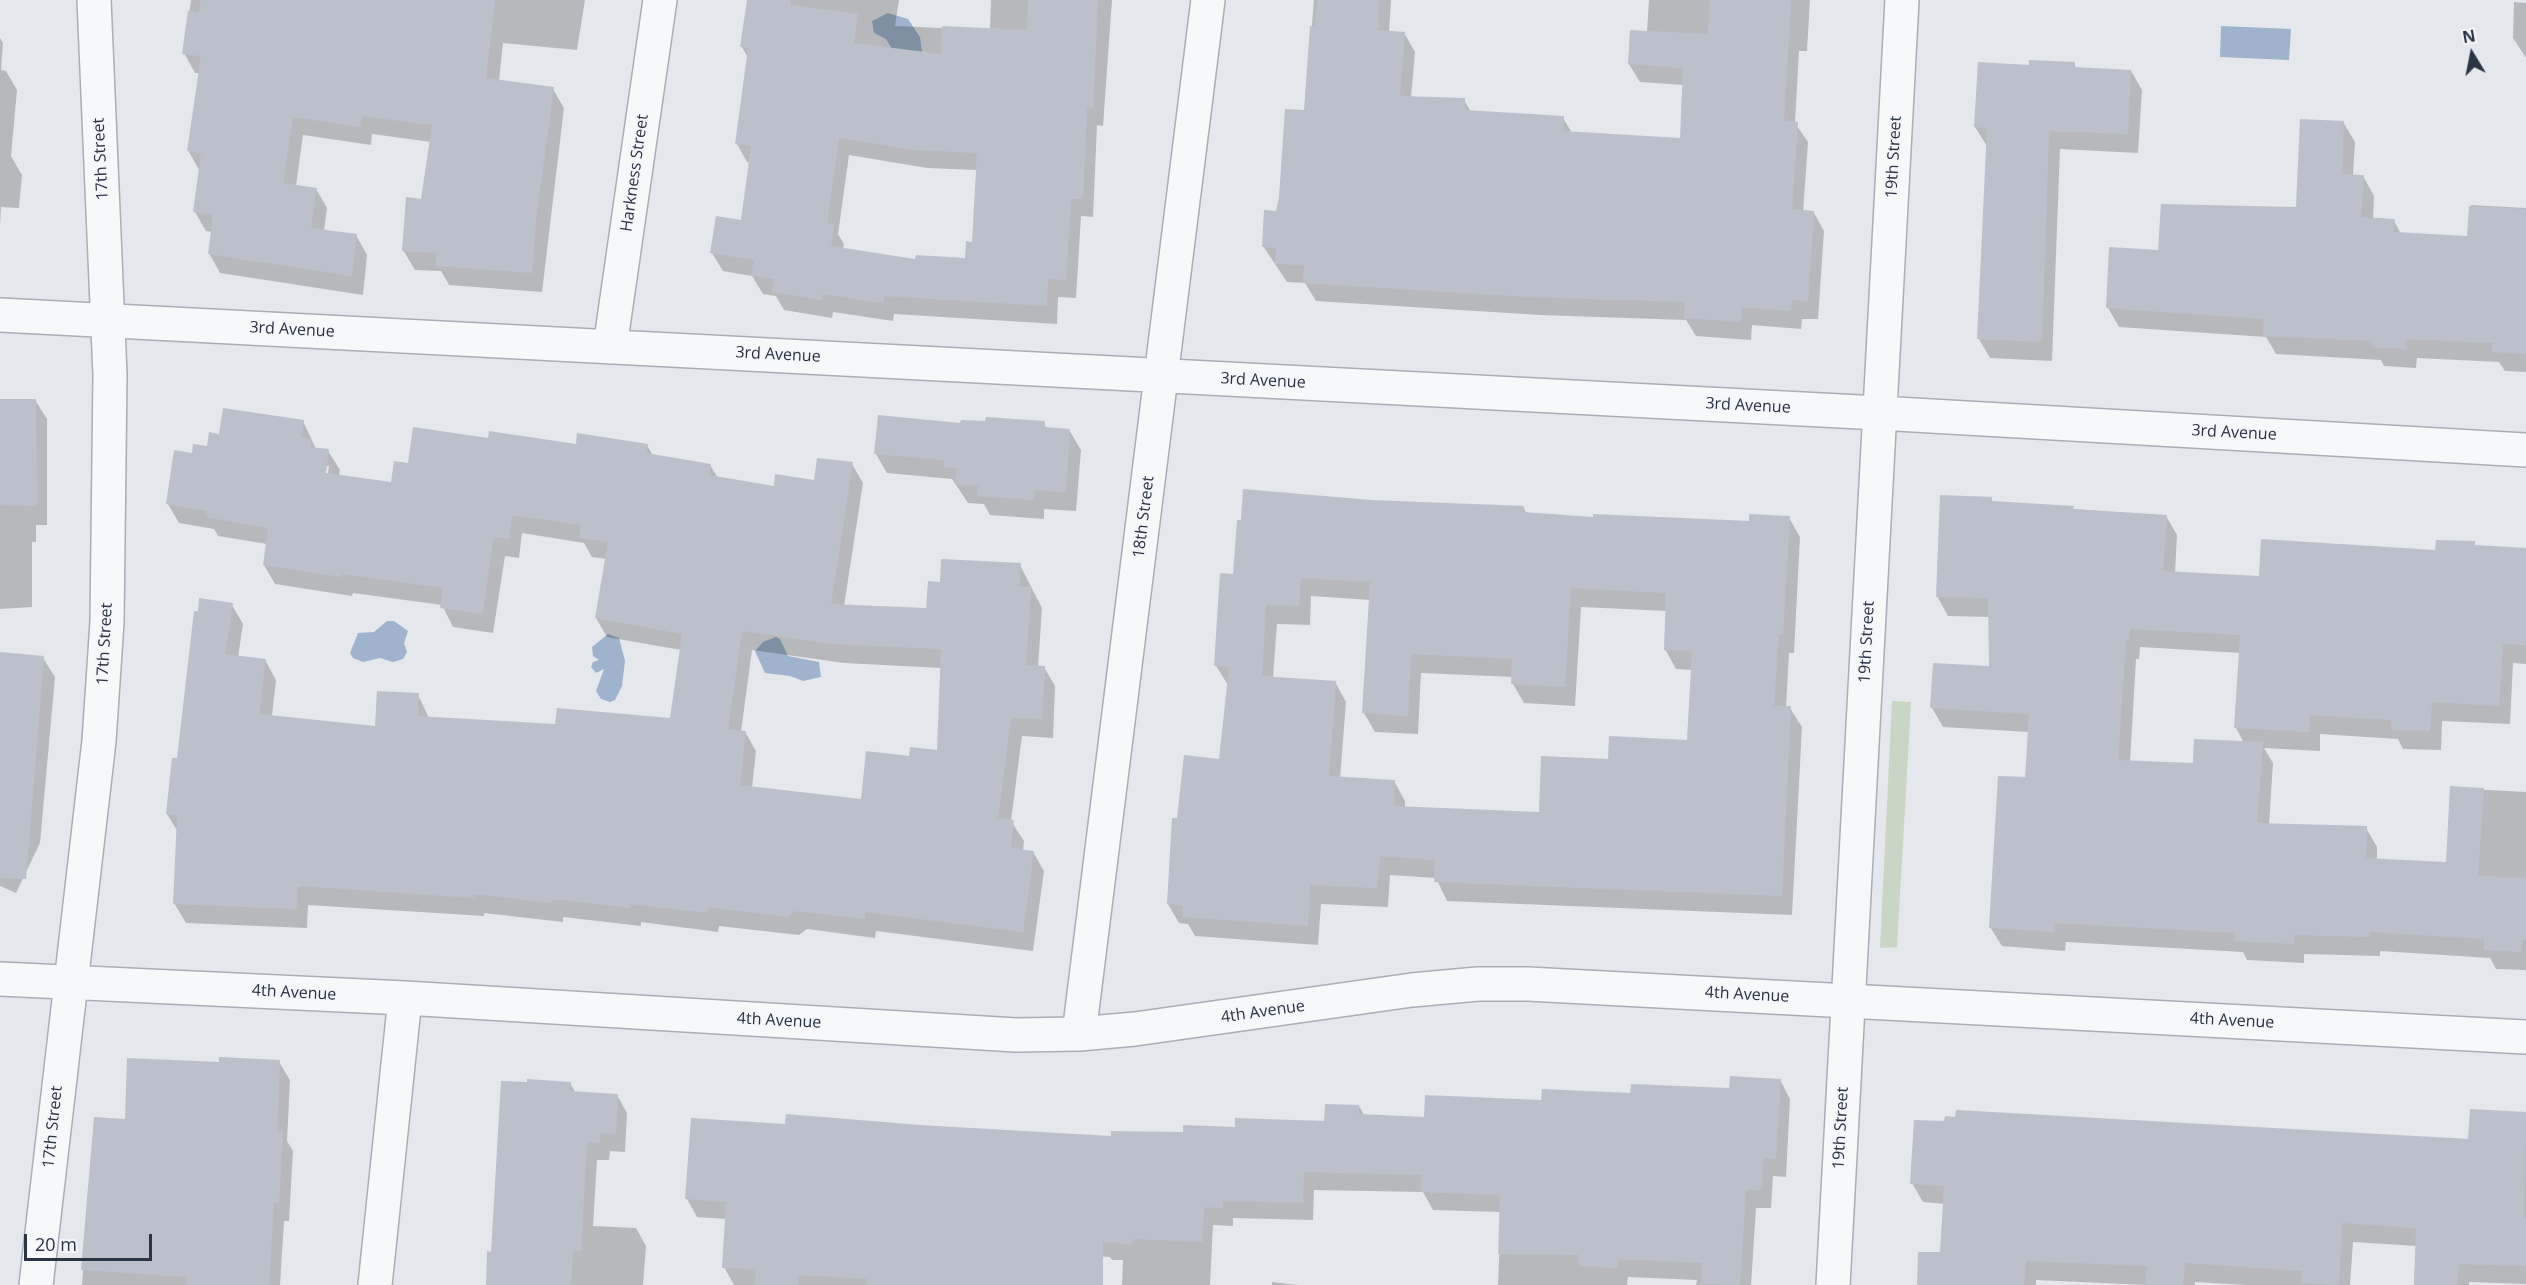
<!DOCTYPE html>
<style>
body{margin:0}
#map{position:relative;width:2526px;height:1285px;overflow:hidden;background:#e4e7ec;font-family:"Open Sans",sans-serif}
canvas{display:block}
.north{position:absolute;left:2442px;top:24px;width:60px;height:60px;-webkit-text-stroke:4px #f4f6f9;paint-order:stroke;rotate:350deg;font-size:16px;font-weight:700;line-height:24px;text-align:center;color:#2b3445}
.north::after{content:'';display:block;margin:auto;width:21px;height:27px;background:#2b3445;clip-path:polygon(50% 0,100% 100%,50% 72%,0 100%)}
.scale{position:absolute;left:24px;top:1234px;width:128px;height:27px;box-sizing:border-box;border:3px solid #2b3445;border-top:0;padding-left:8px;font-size:18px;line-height:21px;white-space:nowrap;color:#2b3445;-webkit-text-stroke:4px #f4f6f9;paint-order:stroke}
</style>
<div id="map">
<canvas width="2526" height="1285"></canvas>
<div class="north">N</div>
<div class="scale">20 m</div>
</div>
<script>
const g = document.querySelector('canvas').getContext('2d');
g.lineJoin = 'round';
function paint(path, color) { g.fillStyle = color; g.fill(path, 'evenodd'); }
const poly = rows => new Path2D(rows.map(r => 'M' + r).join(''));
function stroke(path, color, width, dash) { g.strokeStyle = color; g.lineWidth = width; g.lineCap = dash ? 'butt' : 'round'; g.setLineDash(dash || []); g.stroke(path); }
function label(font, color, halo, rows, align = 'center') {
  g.font = font + ' "Open Sans",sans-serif'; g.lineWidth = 4.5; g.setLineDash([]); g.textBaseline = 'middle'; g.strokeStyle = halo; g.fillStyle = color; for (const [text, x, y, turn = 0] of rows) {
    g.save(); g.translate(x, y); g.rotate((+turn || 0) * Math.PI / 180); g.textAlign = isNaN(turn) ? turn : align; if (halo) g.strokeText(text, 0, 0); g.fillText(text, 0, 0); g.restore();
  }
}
paint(poly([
 [1892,701,1911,702,1897,947,1880,948]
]), '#c9d6c5');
paint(poly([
 [888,13,908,19,920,37,922,52,892,49,886,39,874,33,872,21],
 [2221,26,2291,29,2289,60,2220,57],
 [387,621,394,621,408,631,404,643,407,652,403,659,393,662,380,658,363,662,353,658,350,653,358,633,374,632],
 [608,634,619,638,625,661,622,686,615,700,610,702,601,699,596,691,604,669,596,673,591,667,593,662,599,660,593,656,592,647],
 [776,637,780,639,788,656,819,662,821,677,803,681,790,676,765,673,755,651,763,642]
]), '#9fb4cc');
paint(poly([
 [191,0,585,0,577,50,503,43,499,81,553,89,564,108,542,292,449,285,441,271,415,270,403,250,423,200,431,142,372,134,371,145,303,135,296,186,316,189,327,208,324,231,356,235,367,255,363,295,220,273,209,253,212,232,206,231,195,212,199,170,188,150,200,73,195,73,184,53],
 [748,0,899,0,895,26,990,30,991,0,1112,0,1103,126,1097,125,1093,217,1081,216,1076,298,1058,297,1057,324,894,314,893,321,833,312,832,318,784,310,776,296,763,294,752,276,723,271,712,253,742,222,750,163,747,162,737,144,748,58,742,47],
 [849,155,927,168,977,170,974,243,966,260,917,261,843,249,844,244,838,234],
 [1314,0,1391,0,1389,32,1404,33,1415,52,1411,98,1464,100,1471,112,1563,118,1572,133,1681,139,1684,85,1640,82,1629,64,1647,32,1649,0,1810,0,1807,51,1799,51,1795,123,1808,142,1803,212,1814,213,1824,231,1818,319,1802,319,1801,329,1752,325,1751,340,1696,336,1686,320,1540,315,1316,301,1305,283,1287,282,1263,246,1277,213,1305,111],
 [2514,2,2526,3,2526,58,2513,38],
 [0,38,3,43,1,70,6,71,17,90,11,156,22,175,19,208,1,207,0,227],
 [2074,64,2076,68,2131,71,2142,90,2138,153,2060,149,2052,361,1990,358,1979,339,1987,146,1975,127,2030,66],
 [2343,122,2355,142,2353,176,2363,176,2374,196,2373,220,2394,221,2401,234,2469,238,2471,205,2526,208,2526,372,2505,371,2499,362,2417,358,2416,368,2384,366,2381,360,2276,354,2266,337,2119,327,2108,308,2160,251,2297,209],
 [0,400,35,400,47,419,47,525,36,525,36,542,32,542,32,607,0,609],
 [303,421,316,449,328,451,340,470,339,476,392,483,410,465,489,440,577,446,647,445,653,456,710,465,718,478,775,488,816,482,852,464,863,483,844,606,928,609,941,583,1020,565,1042,608,1038,667,1044,667,1055,686,1053,738,1022,736,1011,821,1024,841,1023,851,1033,852,1044,871,1033,951,876,931,875,938,807,929,799,935,719,926,718,932,641,922,641,926,563,917,563,922,484,913,484,916,308,905,307,928,186,923,174,903,178,832,167,814,179,760,232,605,243,624,238,657,265,660,276,680,272,716,377,727,418,695,429,718,556,726,671,719,681,650,607,637,596,618,607,559,592,557,584,543,522,533,519,558,505,556,493,633,453,627,442,605,353,593,352,596,275,584,264,565,267,544,218,536,214,529,179,523,168,504,193,454,208,448,220,435],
 [326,466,329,466,327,481,324,480],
 [752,650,844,663,942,668,939,752,910,758,862,801,752,788,756,751,745,732,741,732],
 [1044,423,1047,429,1069,430,1081,450,1076,511,1044,509,1044,519,990,515,984,504,968,503,952,479,887,473,876,454,962,425],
 [1991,499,1993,503,2166,516,2177,535,2175,573,2260,578,2437,552,2474,543,2476,546,2526,549,2526,664,2513,663,2510,724,2442,721,2441,750,2403,749,2398,739,2320,734,2320,751,2264,748,2273,763,2269,825,2366,828,2377,847,2377,860,2447,864,2451,788,2526,792,2526,970,2496,969,2490,958,2380,951,2380,956,2304,954,2304,963,2247,960,2243,952,2066,942,2065,951,2002,946,1990,927,2026,779,2029,732,1943,727,1932,708,1991,668,1990,617,1948,616,1937,596],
 [2140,647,2241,653,2236,728,2244,743,2195,765,2130,762,2136,659,2139,659],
 [1371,501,1523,507,1527,514,1594,519,1750,523,1789,518,1800,537,1794,653,1789,653,1786,708,1790,708,1802,727,1792,915,1447,901,1436,878,1390,875,1388,907,1321,904,1318,945,1195,936,1188,924,1179,923,1168,904,1178,820,1220,761,1228,685,1216,666,1235,575],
 [1311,596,1371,600,1364,713,1375,732,1418,734,1421,673,1513,677,1513,684,1524,703,1575,706,1581,607,1667,611,1665,649,1676,669,1693,670,1689,742,1609,760,1540,814,1405,808,1405,801,1394,781,1340,779,1346,702,1335,682,1273,678,1277,624,1310,625],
 [43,658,55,677,40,843,16,893,0,886,0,669],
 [279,1062,290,1080,287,1141,293,1151,289,1221,284,1221,280,1285,82,1285,95,1118,126,1120,220,1063],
 [1780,1080,1790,1099,1786,1177,1773,1176,1771,1208,1756,1208,1751,1285,1696,1285,1697,1280,1628,1277,1627,1285,1498,1285,1501,1212,1433,1210,1423,1192,1314,1190,1313,1220,1233,1218,1233,1226,1213,1225,1210,1285,1122,1285,1123,1260,1112,1260,1110,1257,1035,1253,1034,1285,734,1285,724,1267,727,1219,697,1217,687,1199,787,1126,920,1127,1112,1138,1326,1122,1359,1106,1364,1115,1425,1119,1543,1102,1731,1090],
 [570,1083,575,1092,617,1095,627,1113,625,1152,610,1151,609,1160,597,1160,593,1226,636,1228,646,1246,643,1285,487,1285,493,1253],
 [2472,1110,2526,1114,2526,1284,2469,1282,2469,1285,2414,1285,2416,1246,2353,1242,2350,1285,2247,1285,2195,1282,2195,1285,2147,1285,2036,1280,2036,1285,1918,1285,1942,1254,1945,1204,1923,1202,1912,1183,2470,1140],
 [1272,1282,1298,1285,1272,1285]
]), '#0003');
paint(poly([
 [201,0,495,0,486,78,554,87,536,219,532,273,436,266,437,253,402,251,406,197,421,199,432,125,362,116,360,127,293,117,283,183,317,188,311,228,357,234,352,276,208,254,213,215,193,212,201,153,187,151,201,56,182,54,188,11,199,12],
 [747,0,791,0,791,5,858,14,854,43,941,54,942,26,1027,30,1028,0,1098,0,1093,108,1087,107,1083,199,1071,199,1066,280,1048,279,1047,306,884,296,883,303,823,294,822,300,772,292,774,279,751,276,754,260,710,253,716,216,741,220,751,146,735,144,748,48,740,47],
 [839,138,916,150,977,153,972,242,966,241,965,258,916,255,915,259,831,246,834,224,827,223],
 [1317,0,1379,0,1378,30,1405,32,1400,96,1465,98,1465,110,1564,116,1563,131,1680,138,1683,68,1628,64,1630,30,1708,34,1710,0,1791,0,1784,121,1798,122,1792,209,1814,211,1808,301,1792,300,1791,311,1742,307,1741,322,1684,318,1685,302,1528,297,1303,283,1304,265,1275,264,1276,248,1262,247,1264,210,1276,211,1279,197,1285,109,1304,110,1310,26,1315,26],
 [2029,60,2075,62,2075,67,2131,70,2128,134,2049,131,2042,342,1977,339,1987,128,1974,127,1978,62,2029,65],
 [2300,119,2344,121,2342,174,2364,175,2361,217,2395,219,2394,232,2467,236,2469,206,2526,209,2526,354,2492,352,2493,343,2407,339,2406,349,2372,347,2372,341,2263,336,2264,319,2106,308,2109,247,2158,250,2161,204,2296,207],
 [0,399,36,399,37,506,0,505],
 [223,408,304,420,301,437,312,439,310,447,329,449,326,473,391,482,394,461,408,463,413,427,488,438,489,431,576,444,577,433,648,444,646,453,711,464,709,475,774,486,775,474,814,480,817,458,853,462,831,604,926,608,928,581,940,582,941,559,1021,563,1019,587,1031,587,1026,665,1045,666,1042,719,1011,718,998,818,1014,820,1011,848,1034,851,1023,932,865,912,865,919,795,911,788,917,708,907,707,913,631,904,630,908,553,899,552,903,474,894,474,898,298,886,297,909,173,904,177,816,166,814,172,758,177,758,194,611,198,611,199,598,233,603,225,654,266,659,259,714,375,726,377,691,419,693,418,716,555,724,557,708,670,718,682,634,595,618,608,542,579,538,581,525,512,515,509,539,494,537,482,614,440,608,443,588,342,574,342,577,263,565,268,528,206,517,207,511,166,504,174,450,192,453,193,444,207,446,209,432,219,434],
 [742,631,832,644,941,649,937,750,910,747,909,756,866,751,861,799,740,785,746,731,728,729],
 [878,415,960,423,961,420,985,421,986,417,1045,421,1045,427,1070,429,1066,492,1034,490,1034,500,977,496,978,486,955,484,957,468,944,467,944,460,874,454],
 [1243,489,1371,500,1524,506,1523,512,1593,517,1593,514,1749,521,1749,514,1790,516,1783,634,1779,634,1774,706,1791,706,1782,896,1434,882,1435,860,1380,856,1377,888,1310,885,1308,926,1182,917,1183,905,1167,904,1172,818,1177,818,1184,755,1219,759,1229,667,1214,666,1220,573,1233,574,1237,520,1241,520],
 [1301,578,1370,582,1362,713,1408,716,1411,654,1512,659,1511,684,1565,687,1571,588,1666,593,1664,650,1692,651,1687,740,1609,736,1608,759,1541,756,1539,812,1394,806,1395,780,1329,776,1336,681,1262,676,1266,605,1299,606],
 [1940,495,1992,497,1992,501,2074,506,2073,509,2167,515,2163,571,2259,576,2261,539,2435,550,2436,540,2475,541,2475,545,2526,548,2526,645,2503,644,2499,706,2432,702,2430,731,2391,730,2391,720,2310,715,2309,732,2234,728,2240,635,2130,629,2129,640,2126,640,2118,760,2193,763,2194,739,2263,742,2257,823,2367,826,2366,858,2446,862,2450,786,2484,788,2478,876,2526,878,2526,940,2522,940,2521,952,2484,950,2484,939,2369,932,2369,937,2294,935,2294,944,2235,941,2235,933,2055,923,2055,932,1989,928,1998,776,2025,777,2029,714,1930,708,1933,663,1989,666,1988,598,1936,597],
 [0,652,44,656,26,879,0,878],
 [219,1057,280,1060,277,1131,283,1131,279,1203,274,1203,269,1285,187,1285,187,1277,81,1270,94,1117,125,1119,127,1058,219,1062],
 [1730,1076,1781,1079,1776,1159,1763,1158,1762,1190,1746,1190,1740,1285,1701,1284,1702,1263,1618,1259,1617,1268,1579,1266,1579,1255,1498,1254,1500,1195,1421,1192,1421,1175,1304,1172,1303,1203,1223,1201,1223,1208,1204,1207,1202,1242,1133,1239,1132,1244,1103,1242,1103,1285,867,1285,867,1279,799,1275,798,1285,755,1285,756,1269,722,1268,726,1202,685,1199,691,1118,785,1124,786,1114,920,1125,1111,1136,1111,1131,1183,1132,1183,1125,1235,1127,1235,1118,1324,1121,1325,1104,1359,1105,1359,1114,1424,1117,1425,1095,1541,1100,1542,1089,1630,1093,1631,1084,1729,1088],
 [527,1079,571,1082,570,1091,618,1094,616,1134,600,1133,600,1143,587,1142,581,1251,573,1251,571,1285,486,1285,487,1251,491,1252,501,1081,527,1082],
 [2470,1109,2526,1112,2524,1218,2526,1219,2526,1266,2459,1264,2457,1285,2414,1285,2416,1228,2342,1223,2339,1285,2301,1283,2302,1271,2185,1263,2183,1285,2145,1285,2147,1266,2026,1261,2024,1285,1917,1285,1918,1252,1940,1252,1944,1186,1910,1184,1914,1120,1944,1121,1945,1116,1955,1117,1956,1110,2468,1139]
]), '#bbc0ca');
const minor = poly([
 [0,315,1879,413,2526,450],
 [610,347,660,0],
 [0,979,405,998,1016,1035,1079,1034,1135,1029,1412,990,1478,984,1528,984,2526,1037],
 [1079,1034,1208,0],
 [36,1285,99,741,107,622,110,375,94,0],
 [375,1285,405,998],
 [1833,1285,1902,0]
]);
stroke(minor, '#a9aeb7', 36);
stroke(minor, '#f7f8fa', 33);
label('16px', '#2b3445', '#f4f6f9', [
 ["19th Street",1894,157,-87],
 ["17th Street",101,159,-93],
 ["Harkness Street",635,173,-82],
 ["3rd Avenue",292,330,3],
 ["3rd Avenue",778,355,3],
 ["3rd Avenue",1263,381,3],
 ["3rd Avenue",1748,406,3],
 ["3rd Avenue",2234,433,3],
 ["18th Street",1144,517,-83],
 ["19th Street",1867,642,-87],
 ["17th Street",105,644,-87],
 ["4th Avenue",294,993,3],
 ["4th Avenue",1747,995,3],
 ["4th Avenue",1263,1012,-8],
 ["4th Avenue",779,1021,3],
 ["4th Avenue",2232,1021,3],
 ["17th Street",53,1127,-84],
 ["19th Street",1841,1128,-87]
]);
</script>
